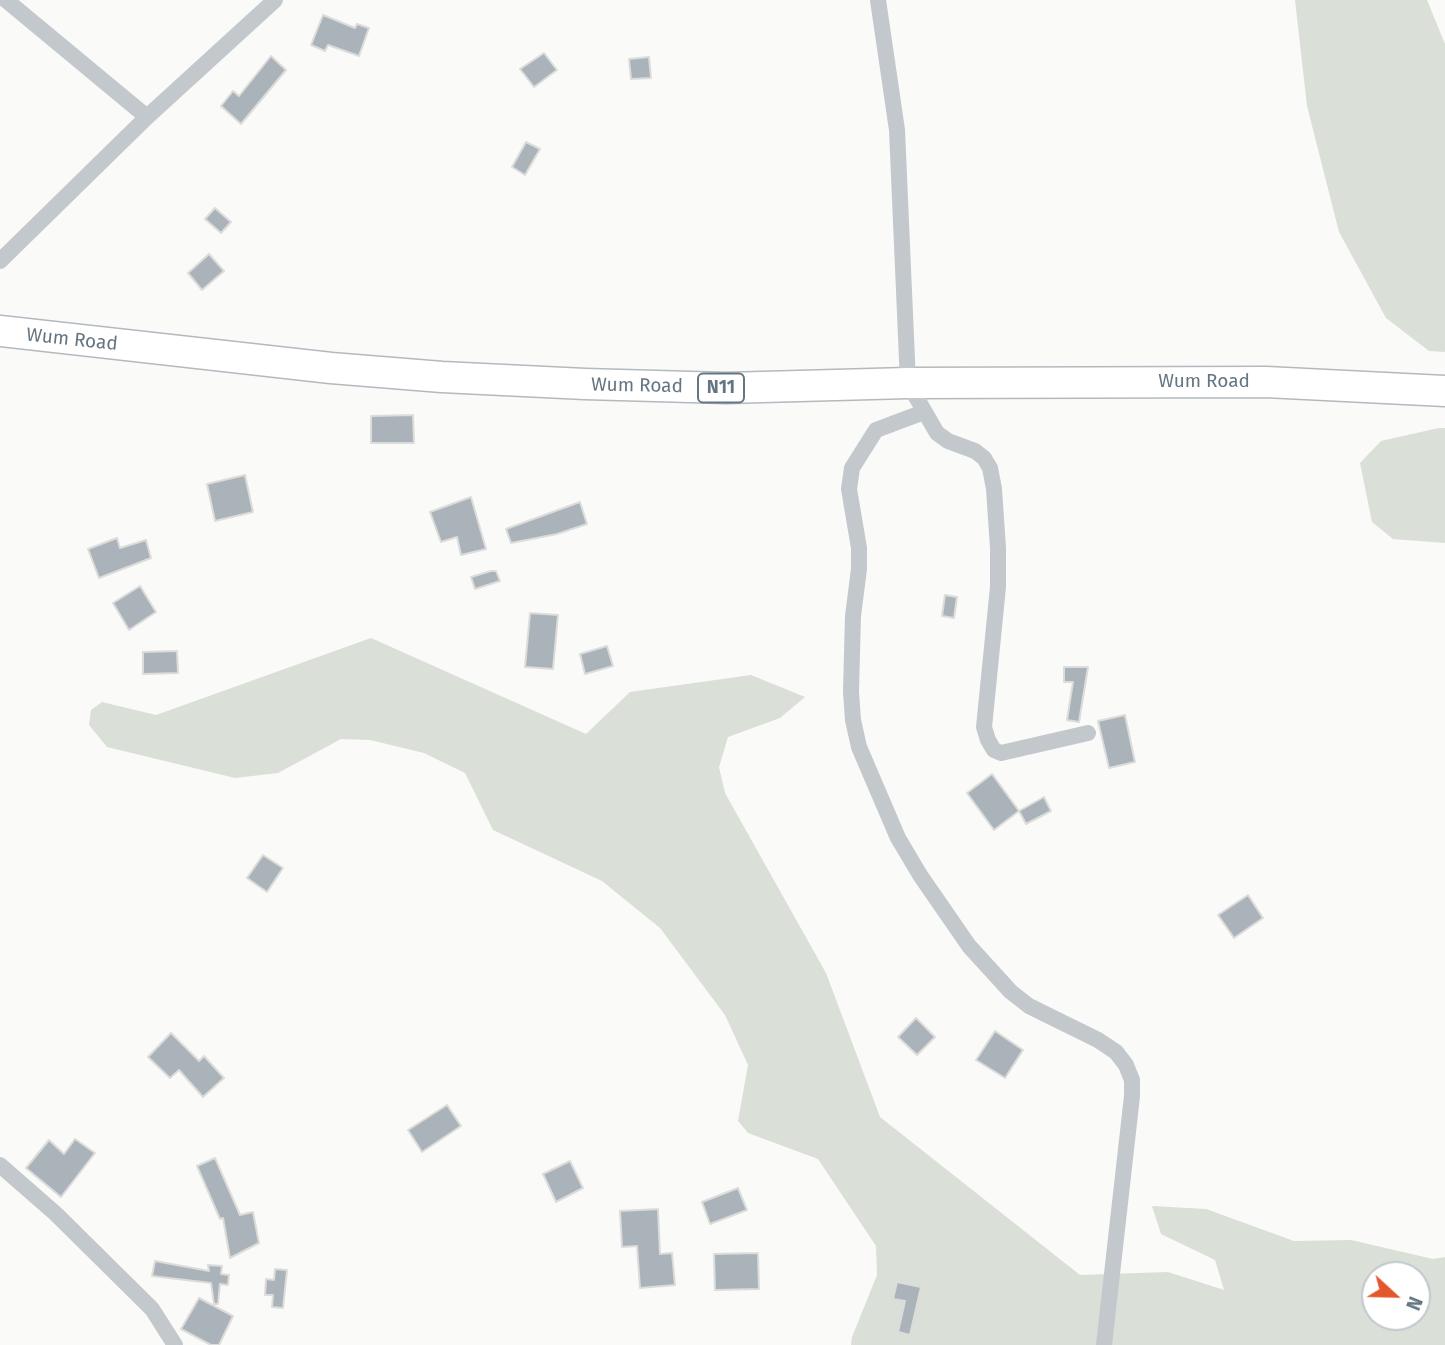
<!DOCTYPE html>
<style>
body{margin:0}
#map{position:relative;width:1445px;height:1345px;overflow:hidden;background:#fafaf8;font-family:"Fira Sans",sans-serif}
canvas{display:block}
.north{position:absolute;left:1361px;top:1261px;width:70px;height:70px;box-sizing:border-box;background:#fff;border:2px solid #c1c8cd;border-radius:50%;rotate:112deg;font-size:19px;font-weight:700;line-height:28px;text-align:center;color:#657683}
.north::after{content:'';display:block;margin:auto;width:24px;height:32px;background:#e4572e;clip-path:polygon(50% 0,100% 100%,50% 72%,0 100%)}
</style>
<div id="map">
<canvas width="1445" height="1345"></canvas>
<div class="north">N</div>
</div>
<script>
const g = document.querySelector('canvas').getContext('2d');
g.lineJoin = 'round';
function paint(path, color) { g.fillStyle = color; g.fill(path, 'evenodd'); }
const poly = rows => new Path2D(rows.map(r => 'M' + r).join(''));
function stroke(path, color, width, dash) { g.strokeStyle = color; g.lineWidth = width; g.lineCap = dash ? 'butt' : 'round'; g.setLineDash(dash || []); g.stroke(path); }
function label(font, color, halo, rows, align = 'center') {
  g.font = font + ' "Fira Sans",sans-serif'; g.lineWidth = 7; g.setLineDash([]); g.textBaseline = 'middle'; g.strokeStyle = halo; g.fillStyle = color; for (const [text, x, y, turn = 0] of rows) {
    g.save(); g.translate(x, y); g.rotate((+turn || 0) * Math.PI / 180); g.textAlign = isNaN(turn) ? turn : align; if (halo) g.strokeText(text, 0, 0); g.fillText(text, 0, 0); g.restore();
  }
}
paint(poly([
 [1295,0,1427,0,1445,44,1445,352,1429,351,1386,318,1339,232,1307,106],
 [1439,428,1445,428,1445,543,1393,539,1372,522,1360,463,1381,441],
 [371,638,586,734,630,692,751,675,805,697,780,718,728,737,719,767,725,793,826,973,880,1117,1080,1275,1168,1272,1224,1290,1215,1260,1161,1234,1152,1206,1206,1209,1294,1241,1351,1240,1433,1259,1445,1257,1445,1345,851,1345,852,1337,877,1275,876,1246,818,1159,748,1133,738,1121,748,1065,725,1015,660,928,602,881,493,830,465,773,424,753,370,740,341,739,278,773,235,778,107,747,89,725,91,710,102,702,156,715],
 [1375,1275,1417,1275,1417,1317,1375,1317]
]), '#dadfd7');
const building = poly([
 [323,15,355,28,357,24,369,28,359,56,328,45,325,51,311,45,323,15],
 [544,53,557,70,534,87,520,69,544,53],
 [271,56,286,70,241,124,221,106,233,91,239,96,271,56],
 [649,57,651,78,631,79,629,59,649,57],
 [526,142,540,149,525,175,512,167,526,142],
 [215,208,231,222,221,233,205,219,215,208],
 [209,254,224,271,202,290,188,273,209,254],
 [413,415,414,443,371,443,371,416,413,415],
 [245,475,253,512,215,521,207,484,245,475],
 [471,497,486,549,461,555,457,537,441,542,430,512,471,497],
 [580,502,587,524,557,534,511,543,506,529,580,502],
 [117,538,120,548,146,540,151,558,99,578,88,549,117,538],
 [491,571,496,571,500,581,475,589,471,577,491,571],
 [140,586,156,612,129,630,113,603,140,586],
 [945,595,957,597,954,618,942,616,945,595],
 [530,613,558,615,553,669,525,667,530,613],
 [607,646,613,666,585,674,580,654,607,646],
 [177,651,178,673,143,674,143,652,177,651],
 [1064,667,1088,667,1079,722,1067,720,1073,682,1064,682,1064,667],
 [1125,715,1135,762,1109,768,1098,721,1125,715],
 [992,774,1019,811,994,830,967,793,992,774],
 [1044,797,1051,811,1026,824,1019,811,1044,797],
 [263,855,283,868,267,892,247,878,263,855],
 [1248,895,1263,918,1234,938,1218,915,1248,895],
 [916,1018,935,1037,917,1055,898,1037,916,1018],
 [995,1031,1023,1050,1005,1078,976,1060,995,1031],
 [171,1033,199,1061,204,1056,224,1078,203,1097,179,1070,170,1078,148,1057,171,1033],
 [447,1105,461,1126,422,1152,408,1130,447,1105],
 [75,1139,95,1153,61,1197,26,1168,49,1140,64,1154,75,1139],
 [215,1158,240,1215,253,1212,259,1243,230,1258,223,1218,220,1219,197,1166,215,1158],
 [570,1161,583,1188,556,1202,543,1174,570,1161],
 [738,1188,747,1210,710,1224,702,1202,738,1188],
 [658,1209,660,1254,672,1253,675,1285,640,1288,637,1246,622,1247,620,1211,658,1209],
 [758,1253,759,1289,715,1290,714,1254,758,1253],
 [155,1261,209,1271,208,1265,222,1266,221,1274,229,1275,228,1285,220,1284,218,1304,214,1304,211,1283,152,1276,155,1261],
 [275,1269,287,1270,283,1308,272,1307,273,1295,265,1295,266,1279,274,1280,275,1269],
 [897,1282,921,1287,910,1335,898,1332,905,1301,893,1299,897,1282],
 [199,1298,233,1316,219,1345,211,1345,181,1329,199,1298]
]);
paint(building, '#aab3b9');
stroke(building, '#dcdcda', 2);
const highway = poly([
 [0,331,331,368,442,377,585,384,726,388,908,383,1266,382,1445,391]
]);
stroke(highway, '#b4b9bd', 33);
stroke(poly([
 [6,0,147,117],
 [878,0,897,130,908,383,937,433,948,441,975,451,984,458,990,468,994,489,998,548,998,587,984,727,988,740,994,750,1001,753,1088,733],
 [0,261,147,117,275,0],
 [924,412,876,430,852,468,849,489,859,548,859,569,853,616,851,692,853,720,859,747,898,838,920,875,969,946,1011,992,1029,1006,1098,1040,1116,1052,1126,1065,1132,1080,1132,1096,1104,1345],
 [0,1165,56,1214,152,1309,175,1345]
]), '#c3c8cc', 16);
stroke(highway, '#fff', 30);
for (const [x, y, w] of [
 [721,388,46]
]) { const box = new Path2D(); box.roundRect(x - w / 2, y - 14.5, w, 29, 5); g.fillStyle = '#fff'; g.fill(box); stroke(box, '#657683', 2); }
label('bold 18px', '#657683', null, [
 ["N11",721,388]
]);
label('19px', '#657683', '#fff', [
 ["Wum Road",72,340,6],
 ["Wum Road",1204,382],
 ["Wum Road",637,386,1]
]);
</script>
